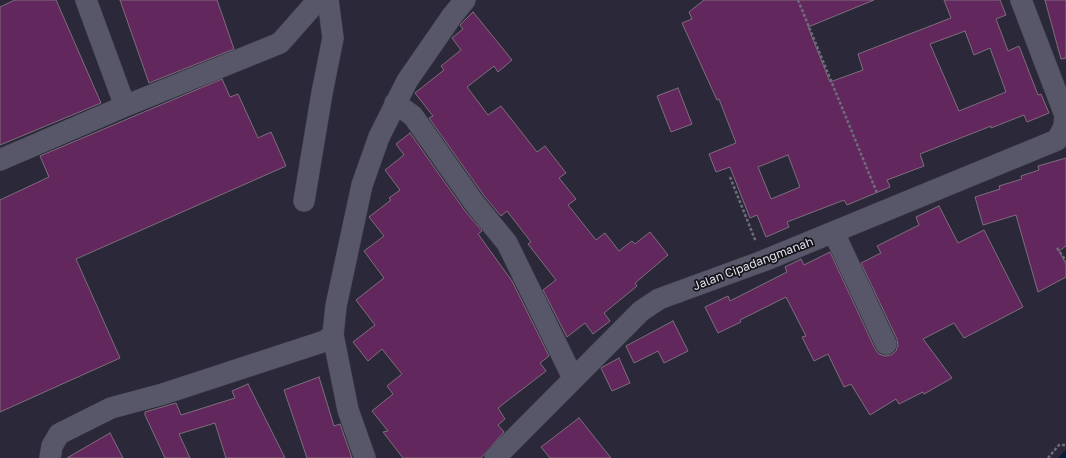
<!DOCTYPE html>
<style>
body{margin:0}
canvas{display:block;background:#2b2939}
</style>
<canvas width="1066" height="458"></canvas>
<script>
const g = document.querySelector('canvas').getContext('2d');
g.lineJoin = 'round';
const poly = rows => new Path2D(rows.map(r => 'M' + r).join(''));
function stroke(path, color, width, dash) { g.strokeStyle = color; g.lineWidth = width; g.lineCap = dash ? 'butt' : 'round'; g.setLineDash(dash || []); g.stroke(path); }
function paint(path, color) { g.fillStyle = color; g.fill(path, 'evenodd'); }
function label(font, color, halo, rows, align = 'center') {
  g.font = font + ' "Golos Text",sans-serif'; g.lineWidth = 3.5; g.setLineDash([]); g.textBaseline = 'middle'; g.strokeStyle = halo; g.fillStyle = color; for (const [text, x, y, turn = 0] of rows) {
    g.save(); g.translate(x, y); g.rotate((+turn || 0) * Math.PI / 180); g.textAlign = isNaN(turn) ? turn : align; if (halo) g.strokeText(text, 0, 0); g.fillText(text, 0, 0); g.restore();
  }
}
stroke(poly([
 [1062,458,1066,454]
]), '#011c3b', 6);
const building = poly([
 [15,0,56,0,101,103,0,145,0,7,15,0],
 [120,0,217,0,234,49,149,83,120,0],
 [704,0,874,0,808,27,830,82,863,70,858,54,951,18,944,0,1000,0,1006,15,996,19,1008,51,1019,46,1038,95,1041,94,1049,113,1027,122,1024,115,991,128,991,126,920,154,924,166,887,180,890,187,847,205,844,200,787,222,789,227,766,237,757,215,750,218,730,167,716,172,709,154,736,143,719,99,717,100,682,23,692,19,689,12,704,0],
 [965,31,974,55,990,48,1006,92,959,111,930,44,965,31],
 [788,155,800,187,771,199,758,167,788,155],
 [1045,0,1066,0,1066,58,1061,59,1045,0],
 [473,12,512,60,498,72,494,66,467,87,488,115,501,106,537,152,545,146,566,173,559,178,576,199,568,205,596,240,605,233,619,251,632,241,635,244,650,232,668,255,635,283,637,286,604,313,610,321,593,334,585,323,567,337,543,290,556,280,528,244,531,242,507,211,501,216,485,197,429,118,433,116,415,93,444,70,441,66,461,50,452,38,463,29,460,25,473,12],
 [222,79,230,97,238,94,258,138,271,132,286,166,76,259,120,358,0,412,0,200,49,177,40,156,222,79],
 [678,88,692,124,671,132,657,96,678,88],
 [410,133,465,211,482,231,478,234,512,281,549,356,540,363,546,371,498,408,505,419,498,425,504,432,481,458,403,458,383,432,388,431,372,411,393,394,387,386,402,374,382,349,368,361,353,342,375,325,356,300,384,278,364,251,384,236,369,217,391,200,389,198,400,190,385,170,404,155,396,144,410,133],
 [1066,158,1066,246,1059,251,1066,264,1066,277,1038,292,1016,215,983,225,975,197,1000,189,999,186,1022,179,1021,176,1039,170,1038,166,1066,158],
 [939,206,958,243,984,230,1023,307,964,338,954,323,923,339,952,378,924,394,923,392,899,404,896,399,870,415,851,384,844,387,828,354,814,361,802,337,806,336,786,297,740,320,741,322,718,333,705,307,728,296,730,301,787,272,785,267,801,259,804,265,830,252,875,349,879,354,885,356,891,355,896,351,898,345,897,339,861,263,881,253,877,246,919,225,916,217,939,206],
 [673,321,688,351,664,363,658,351,634,363,626,346,673,321],
 [619,358,630,383,612,391,601,368,619,358],
 [319,377,334,426,340,424,352,458,307,458,284,390,319,377],
 [248,384,285,458,226,458,215,423,179,434,190,458,165,458,145,415,145,412,176,403,181,415,235,398,232,391,248,384],
 [579,418,611,458,550,458,541,447,579,418],
 [110,433,123,458,67,458,110,433]
]);
paint(building, '#62275d');
stroke(building, '#7e6d7b', 1);
const minor = poly([
 [86,0,125,106],
 [395,103,413,116,475,204,507,243,573,378],
 [0,160,125,106,280,43,318,0],
 [304,201,322,93,333,38,328,0],
 [834,233,886,344],
 [333,335,348,410,365,458],
 [50,458,52,446,59,434,111,408,163,394,325,341,333,335,336,306,362,185,379,137,407,81,452,16,465,0],
 [495,458,641,311,659,299,763,261,1057,140,1064,127,1065,115,1021,0]
]);
stroke(minor, '#464451', 22);
stroke(poly([
 [798,0,877,193],
 [730,177,756,242],
 [1057,248,1066,261],
 [1048,458,1059,445,1066,445]
]), '#6d6c7a', 2.5, [3, 2]);
stroke(minor, '#585769', 21);
label('12px', '#e3e2ed', '#14131a', [
 ["Jalan Cipadangmanah",753,264,-21]
]);
</script>
